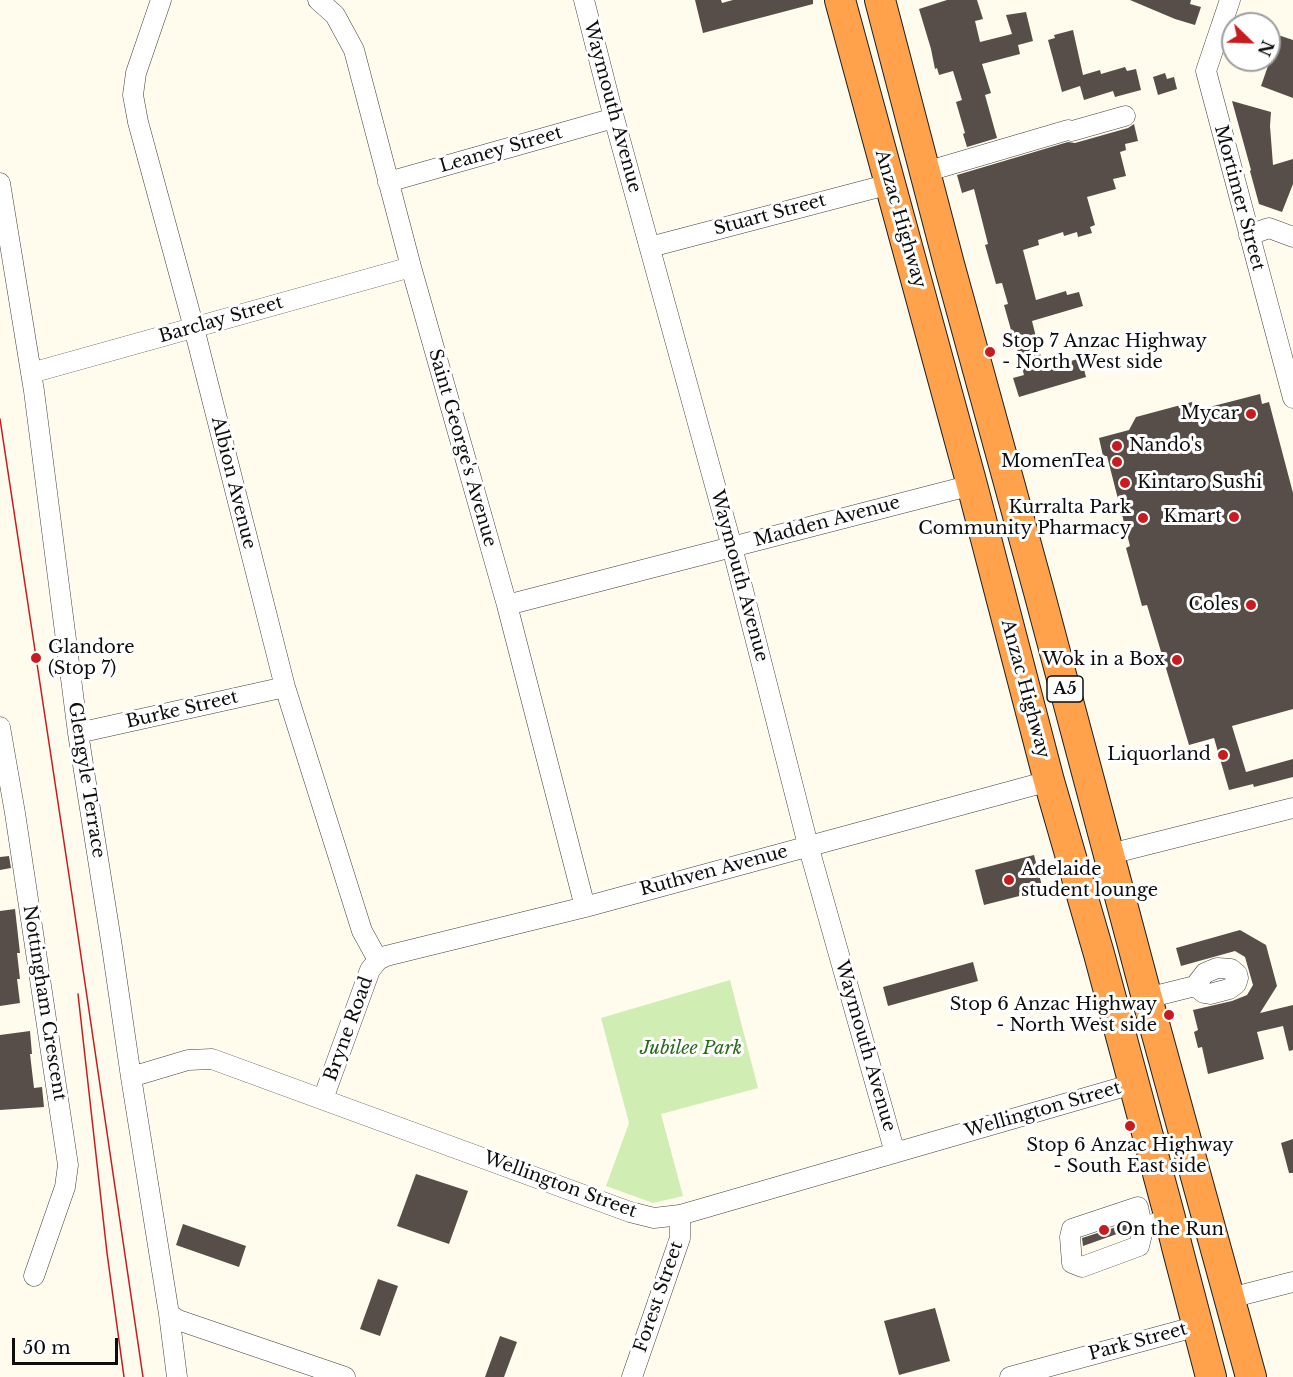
<!DOCTYPE html>
<style>
body{margin:0}
#map{position:relative;width:1293px;height:1377px;overflow:hidden;background:#fffced;font-family:"Libre Baskerville",serif}
canvas{display:block}
.north{position:absolute;left:1221px;top:12px;width:60px;height:60px;box-sizing:border-box;background:#fff;border:2px solid #9e9e9e;border-radius:50%;rotate:113deg;font-size:16px;font-weight:700;line-height:24px;text-align:center;color:#0d0d0d}
.north::after{content:'';display:block;margin:auto;width:21px;height:27px;background:#c81b1f;clip-path:polygon(50% 0,100% 100%,50% 72%,0 100%)}
.scale{position:absolute;left:12px;top:1338px;width:106px;height:27px;box-sizing:border-box;border:3px solid #0d0d0d;border-top:0;padding-left:8px;font-size:18px;line-height:21px;white-space:nowrap;color:#0d0d0d;-webkit-text-stroke:4px #fff;paint-order:stroke}
</style>
<div id="map">
<canvas width="1293" height="1377"></canvas>
<div class="north">N</div>
<div class="scale">50 m</div>
</div>
<script>
const g = document.querySelector('canvas').getContext('2d');
g.lineJoin = 'round';
function paint(path, color) { g.fillStyle = color; g.fill(path, 'evenodd'); }
const poly = rows => new Path2D(rows.map(r => 'M' + r).join(''));
function stroke(path, color, width, dash) { g.strokeStyle = color; g.lineWidth = width; g.lineCap = dash ? 'butt' : 'round'; g.setLineDash(dash || []); g.stroke(path); }
function label(font, color, halo, rows, align = 'center') {
  g.font = font + ' "Libre Baskerville",serif'; g.lineWidth = 6; g.setLineDash([]); g.textBaseline = 'middle'; g.strokeStyle = halo; g.fillStyle = color; for (const [text, x, y, turn = 0] of rows) {
    g.save(); g.translate(x, y); g.rotate((+turn || 0) * Math.PI / 180); g.textAlign = isNaN(turn) ? turn : align; if (halo) g.strokeText(text, 0, 0); g.fillText(text, 0, 0); g.restore();
  }
}
paint(poly([
 [730,980,758,1088,661,1114,683,1196,653,1203,606,1186,629,1123,601,1018]
]), '#d0edb4');
paint(poly([
 [695,0,721,0,722,3,733,0,813,0,813,4,703,33],
 [947,0,977,0,983,19,975,21,980,42,1012,34,1006,15,1026,12,1033,41,1018,45,1020,54,982,64,991,93,985,95,997,138,967,147,963,134,965,133,956,102,962,100,953,71,939,75,937,68,935,69,931,49,919,9],
 [1130,0,1191,0,1190,4,1201,7,1195,25,1175,19],
 [1073,30,1083,75,1100,70,1101,74,1125,67,1127,71,1136,69,1141,90,1115,97,1113,91,1084,100,1080,86,1062,92,1048,40,1055,38,1054,35],
 [1269,32,1293,40,1293,98,1261,86,1269,63],
 [1165,73,1167,79,1174,77,1177,89,1158,95,1153,77],
 [1232,101,1271,112,1270,126,1273,165,1293,159,1293,184,1282,212,1259,204,1250,171,1251,170],
 [1134,124,1138,141,1125,144,1126,150,1120,152,1126,176,1113,179,1116,189,1087,197,1095,225,1090,227,1092,233,1078,237,1077,232,1064,236,1063,232,1038,240,1039,245,1023,250,1036,300,1066,291,1067,295,1079,292,1083,306,1032,321,1044,369,1081,358,1086,377,1019,397,1013,378,1024,375,1012,329,1011,330,1004,305,1008,304,1002,283,996,284,985,245,988,244,974,189,962,193,957,175,1068,142,1075,143,1128,128],
 [1260,394,1262,404,1269,402,1293,493,1293,709,1232,726,1246,772,1293,759,1293,777,1254,787,1253,784,1229,790,1214,738,1189,745,1147,605,1142,606,1126,548,1130,546,1107,456,1103,456,1099,438,1129,430,1136,417,1192,402,1194,411],
 [1034,855,1043,890,984,905,975,870],
 [9,856,11,868,0,870,0,857],
 [15,909,20,953,17,953,20,979,17,979,20,1003,0,1006,0,911],
 [1240,930,1266,945,1277,986,1260,1013,1293,1005,1293,1050,1289,1051,1283,1026,1257,1032,1264,1059,1208,1074,1202,1047,1198,1048,1194,1032,1198,1030,1193,1010,1232,1001,1247,995,1253,985,1245,957,1235,951,1181,966,1176,948],
 [973,962,978,981,888,1006,883,987],
 [30,1031,32,1054,30,1054,34,1088,42,1087,44,1107,0,1110,0,1035],
 [1293,1139,1293,1173,1289,1173,1281,1143],
 [416,1174,468,1191,449,1244,397,1226],
 [1129,1223,1131,1229,1083,1246,1082,1238],
 [183,1224,246,1246,239,1267,176,1245],
 [378,1279,398,1286,380,1336,360,1329],
 [935,1308,950,1361,899,1375,884,1321],
 [500,1336,517,1342,504,1377,485,1377]
]), '#574e49');
const minor = poly([
 [161,0,136,73,133,95,138,122,194,328,285,687,362,931,378,960],
 [318,0,335,15,354,50,411,267,507,605,585,907],
 [584,0,614,118,732,547,808,845,895,1153],
 [1230,0,1206,71,1293,398],
 [925,172,1068,130,1072,131,1125,116],
 [388,182,614,118],
 [0,183,34,391,78,733,112,947,131,1077,169,1314,177,1377],
 [1249,235,1269,228,1293,237],
 [650,247,890,184],
 [31,373,411,267],
 [507,605,972,485],
 [0,727,15,813,68,1165,65,1187,34,1276],
 [78,733,285,687],
 [1110,854,1293,808],
 [1147,998,1195,986,1204,993,1210,994,1229,989,1236,984,1238,978,1237,974,1231,969,1217,968,1205,973,1195,986],
 [131,1077,188,1060,212,1059,630,1212,654,1218,680,1215,1133,1084],
 [323,1099,370,970,378,960,386,956,585,907,1049,781],
 [1143,1230,1138,1207,1072,1229,1070,1237,1072,1263,1082,1267,1139,1246,1143,1230,1151,1225,1170,1218],
 [1230,1298,1293,1282],
 [169,1314,178,1320,345,1377],
 [632,1377,680,1238,680,1215],
 [1010,1377,1198,1326]
]);
const highway = poly([
 [840,0,972,485,1049,781,1099,954,1170,1218,1177,1247,1211,1377],
 [880,0,949,264,1039,592,1147,998,1251,1377]
]);
stroke(minor, '#404040', 21);
stroke(highway, '#1e1e1e', 32);
stroke(minor, '#fff', 20);
stroke(highway, '#ffa24b', 30);
stroke(poly([
 [0,419,72,895,143,1377],
 [78,994,107,1253,124,1377]
]), '#c81b1f', 1.5);
for (const [x, y, r, color] of [
 [990,352,6,"#c81b1f"],
 [1251,414,6,"#c81b1f"],
 [1117,446,6,"#c81b1f"],
 [1117,462,6,"#c81b1f"],
 [1125,483,6,"#c81b1f"],
 [1234,517,6,"#c81b1f"],
 [1143,518,6,"#c81b1f"],
 [1251,605,6,"#c81b1f"],
 [36,658,6,"#c81b1f"],
 [1177,660,6,"#c81b1f"],
 [1223,755,6,"#c81b1f"],
 [1009,880,6,"#c81b1f"],
 [1169,1015,6,"#c81b1f"],
 [1130,1126,6,"#c81b1f"],
 [1104,1230,6,"#c81b1f"]
]) { const dot = new Path2D(); dot.arc(x, y, r, 0, 2 * Math.PI); g.fillStyle = color; g.fill(dot); stroke(dot, '#fff', 2); }
for (const [x, y, w] of [
 [1065,689,36]
]) { const box = new Path2D(); box.roundRect(x - w / 2, y - 13, w, 26, 4.5); g.fillStyle = '#fff'; g.fill(box); stroke(box, '#0d0d0d', 1.5); }
label('bold 16px', '#0d0d0d', null, [
 ["A5",1065,689]
]);
label('18px', '#0d0d0d', '#fff', [
 ["Waymouth Avenue",612,107,75],
 ["Leaney Street",501,150,-16],
 ["Mortimer Street",1239,198,75],
 ["Stuart Street",770,215,-15],
 ["Anzac Highway",900,219,74],
 ["Barclay Street",221,320,-16],
 ["Saint George's Avenue",462,448,74],
 ["Albion Avenue",233,483,76],
 ["Madden Avenue",827,522,-15],
 ["Waymouth Avenue",739,576,75],
 ["Anzac Highway",1025,689,75],
 ["Burke Street",182,710,-13],
 ["Glengyle Terrace",86,780,81],
 ["Ruthven Avenue",714,871,-15],
 ["Nottingham Crescent",44,1003,81],
 ["Bryne Road",349,1029,-70],
 ["Waymouth Avenue",865,1046,74],
 ["Wellington Street",1043,1110,-16],
 ["Wellington Street",560,1185,20],
 ["Forest Street",659,1297,-71],
 ["Park Street",1138,1342,-15]
]);
label('18px', '#0d0d0d', '#fff', [
 ["Stop 7 Anzac Highway",1002,342,"left"],
 ["- North West side",1002,363,"left"],
 ["Mycar",1239,414],
 ["Nando's",1129,446,"left"],
 ["MomenTea",1105,462],
 ["Kintaro Sushi",1137,483,"left"],
 ["Kurralta Park",1131,508],
 ["Community Pharmacy",1131,529],
 ["Kmart",1222,517],
 ["Coles",1239,605],
 ["Glandore",48,648,"left"],
 ["(Stop 7)",48,669,"left"],
 ["Wok in a Box",1165,660],
 ["Liquorland",1211,755],
 ["Adelaide",1021,870,"left"],
 ["student lounge",1021,891,"left"],
 ["Stop 6 Anzac Highway",1157,1005],
 ["- North West side",1157,1026],
 ["Stop 6 Anzac Highway",1130,1146,"center"],
 ["- South East side",1130,1167,"center"],
 ["On the Run",1116,1230,"left"]
], 'right');
label('italic 18px', '#276a18', '#fff', [
 ["Jubilee Park",691,1049]
]);
</script>
